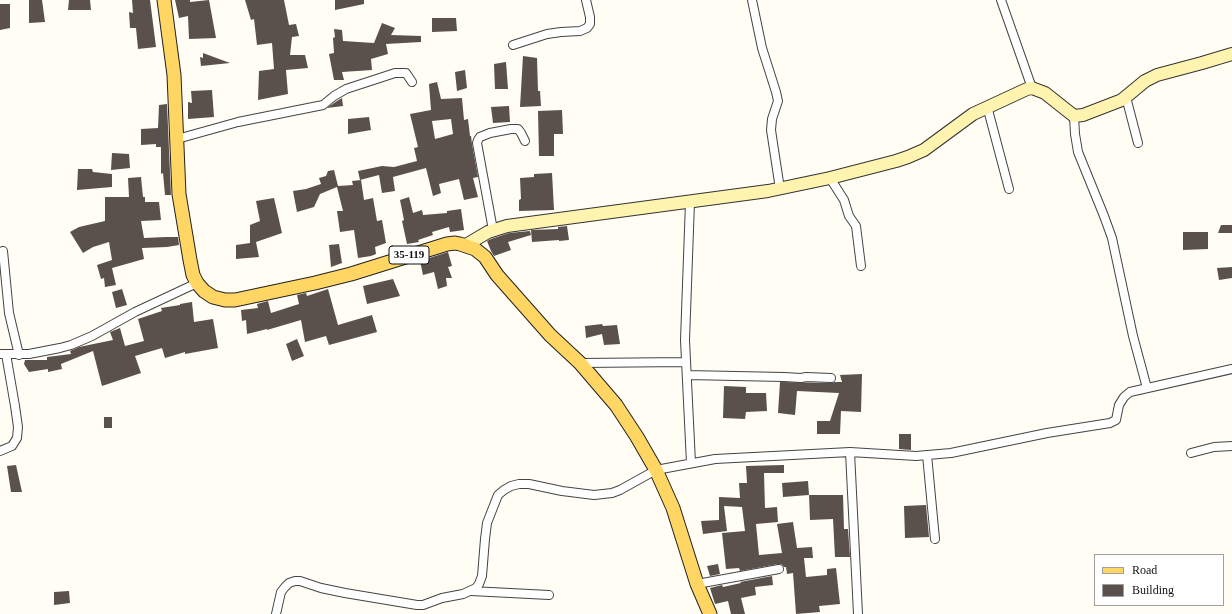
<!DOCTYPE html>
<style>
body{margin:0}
#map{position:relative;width:1232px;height:614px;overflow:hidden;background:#fffdf4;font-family:Georgia,serif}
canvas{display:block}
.legend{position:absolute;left:1094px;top:554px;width:130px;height:52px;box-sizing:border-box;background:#fff;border:1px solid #a0a0a0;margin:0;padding:5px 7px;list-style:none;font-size:12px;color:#111}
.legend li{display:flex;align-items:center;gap:8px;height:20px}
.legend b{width:20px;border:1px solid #a0a0a0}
</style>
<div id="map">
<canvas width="1232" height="614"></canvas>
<ul class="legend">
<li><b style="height:5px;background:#ffd564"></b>Road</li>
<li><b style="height:11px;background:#5a514c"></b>Building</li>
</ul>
</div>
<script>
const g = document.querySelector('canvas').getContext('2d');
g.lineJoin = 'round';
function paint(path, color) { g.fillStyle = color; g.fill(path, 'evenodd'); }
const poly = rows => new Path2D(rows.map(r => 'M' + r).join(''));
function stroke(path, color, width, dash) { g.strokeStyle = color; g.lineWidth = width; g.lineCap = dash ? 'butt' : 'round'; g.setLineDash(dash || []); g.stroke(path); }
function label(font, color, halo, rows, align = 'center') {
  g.font = font + ' Georgia,serif'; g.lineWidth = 4; g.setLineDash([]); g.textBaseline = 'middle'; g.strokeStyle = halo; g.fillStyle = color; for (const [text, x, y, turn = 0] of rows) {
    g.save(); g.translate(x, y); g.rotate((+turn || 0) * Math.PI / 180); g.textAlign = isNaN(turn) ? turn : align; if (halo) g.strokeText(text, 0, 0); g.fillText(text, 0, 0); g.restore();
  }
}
paint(poly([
 [29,0,42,0,45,22,29,23],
 [69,0,90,0,91,10,68,10],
 [132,0,150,0,156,47,138,49,136,28,130,28,129,12,133,13],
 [175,0,190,0,190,2,209,0,216,38,189,39,188,16,179,18],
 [245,0,284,0,289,25,296,24,299,36,292,37,290,55,305,55,308,68,286,70,288,94,258,100,259,71,274,69,272,43,257,45,254,19,251,20],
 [335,0,364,0,364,4,335,10],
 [0,4,10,4,10,28,0,30],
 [432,18,456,18,457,31,432,32],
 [382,23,395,28,391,35,421,36,421,42,386,44,388,54,371,59,372,70,342,72,344,80,334,80,329,54,334,53,333,38,335,37,334,29,342,30,343,41,374,43],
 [203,53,230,63,201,66,200,57,203,58],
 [523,56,537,58,538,91,540,91,541,106,520,107],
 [506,62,508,89,495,89,494,64],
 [465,70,467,88,457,91,455,72],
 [437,82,441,99,462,98,464,120,468,119,470,136,471,136,472,144,478,177,473,178,478,197,464,200,459,179,439,184,441,193,433,196,426,168,393,177,395,191,382,193,379,175,360,180,358,171,382,166,394,167,417,161,414,148,418,147,410,114,431,110,429,84],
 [451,119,453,134,435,139,432,121],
 [212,90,214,117,188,119,188,102,192,103,191,91],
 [342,98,343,106,327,108,337,101],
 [167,104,171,195,165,195,163,173,161,174,161,147,156,147,156,144,141,145,141,129,158,128,159,105],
 [509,106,510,122,493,123,491,107],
 [562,110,563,134,554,134,554,156,539,156,538,111],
 [369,117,371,130,348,134,348,119],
 [112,153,129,154,130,168,111,170],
 [78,169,92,169,93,172,112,174,112,187,77,190],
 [334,170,338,186,353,185,352,181,361,180,364,200,373,198,377,221,382,220,386,243,375,247,376,254,371,256,358,258,354,230,340,232,337,211,343,211,337,187,320,194,314,207,297,212,293,191,306,189,321,184,319,178,326,176,328,171],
 [552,173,554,210,519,211,519,200,521,199,520,178,534,177,534,174],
 [141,177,143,197,145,197,145,202,159,202,161,220,141,221,144,238,166,237,178,237,179,245,167,247,142,248,144,259,112,268,116,285,105,287,104,278,101,279,97,265,112,260,109,242,93,247,83,253,70,232,79,227,105,221,105,197,129,197,128,178],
 [409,197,413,213,422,210,423,215,447,213,447,211,461,209,464,230,450,232,449,227,432,232,433,235,418,240,419,242,407,244,402,221,404,220,400,200],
 [274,198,282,233,256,242,259,257,236,259,236,245,250,243,250,225,260,221,256,201],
 [1221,225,1232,225,1232,233,1218,233],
 [567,226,569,240,559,241,559,240,532,242,531,230,558,229,558,227],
 [530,231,531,235,508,242,511,250,494,256,491,251,487,241,491,239,509,233],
 [1183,232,1208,232,1208,249,1183,250],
 [339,244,342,263,331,267,329,245],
 [448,252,452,266,448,267,452,278,446,278,447,286,438,289,434,272,423,275,420,261],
 [1232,267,1232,278,1219,280,1217,268],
 [393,279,400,296,367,304,363,286],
 [122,289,127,305,116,308,112,292],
 [328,289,338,325,372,315,377,332,329,345,326,336,305,342,301,320,267,330,267,329,247,334,246,320,242,321,241,310,258,308,257,304,268,301,271,313,299,304,297,295,306,293,307,296],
 [192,302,194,322,213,319,218,348,185,354,185,352,165,358,162,348,135,356,141,373,102,386,93,351,61,364,62,369,48,372,48,369,29,372,24,364,25,360,47,360,47,357,71,354,70,351,79,347,113,340,110,332,120,328,125,346,144,341,138,319,162,311,161,308,180,305,180,304],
 [602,324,603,326,617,325,620,344,604,345,602,334,586,338,585,326],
 [297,339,304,356,292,361,286,344],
 [862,374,861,412,841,411,840,434,817,434,817,421,830,421,839,393,797,391,795,415,778,413,780,382,831,383,835,382,842,382,840,375],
 [724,386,746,387,746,393,766,393,767,411,746,412,745,419,723,418],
 [104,417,112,417,112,428,104,428],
 [899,434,911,434,911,450,899,449],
 [16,465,22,492,11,492,7,466],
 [784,465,784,473,764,473,765,508,777,507,778,522,756,524,759,555,782,553,777,524,793,522,797,548,812,547,813,558,804,558,806,577,827,575,827,569,836,568,840,604,819,606,820,612,796,614,793,573,787,574,786,567,784,567,781,564,778,564,740,571,739,568,726,569,722,533,745,531,742,507,724,506,727,531,703,534,701,521,719,520,719,497,740,498,739,483,747,483,746,466],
 [808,481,809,495,783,497,782,483],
 [809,495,843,495,844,529,848,529,850,557,835,557,833,519,810,520],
 [926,505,929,537,905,538,904,506],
 [718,564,720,574,710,576,707,566],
 [772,576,773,585,755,587,756,595,741,598,745,614,731,614,728,601,715,604,710,588,722,585,723,587,741,583,740,582],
 [69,591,70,603,54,605,54,592]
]), '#5a514c');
const street = poly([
 [752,0,762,48,776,92,778,101,772,119,771,130,780,189],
 [1001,0,1032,88],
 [513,45,547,34,561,32,580,31,587,28,590,24,590,17,586,0],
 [1126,97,1138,143],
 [987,106,1009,189],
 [1074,116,1075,134,1078,152,1104,216,1112,238,1133,336,1147,388],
 [177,139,238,122,323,105,334,96,346,89,395,73,406,73,412,82],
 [830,178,844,200,849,216,856,226,861,266],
 [690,202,685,340,691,463],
 [493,230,477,143,478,140,480,137,490,133,511,129,518,129,521,133,525,141],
 [3,251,9,313,19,355],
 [0,354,29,354,60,348,71,345,92,336,135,312,197,283],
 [580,363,686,362],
 [687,375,784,377,801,378,806,377,831,378],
 [0,451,12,446,17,438,18,427,15,406,6,354],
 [850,452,858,614],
 [1191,453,1214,447,1232,446],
 [927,455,935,539],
 [697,584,779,569],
 [471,591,549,595],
 [276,614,281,592,285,587,289,583,295,581,300,581,321,588,345,593,417,605,423,605,442,598,463,594,476,588,479,584,482,576,485,539,487,523,498,495,504,490,511,486,519,484,529,484,562,491,594,495,612,493,620,490,656,470,715,459,850,452,916,456,951,453,1047,433,1110,423,1116,420,1119,405,1124,397,1130,392,1232,369]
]);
const secondary = poly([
 [466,245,488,232,507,226,768,191,830,178,896,161,908,157,924,150,973,114,1027,89,1032,88,1045,93,1074,116,1083,115,1122,100,1145,81,1157,75,1202,63,1232,54]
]);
const primary = poly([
 [164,0,174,75,179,194,190,260,193,275,197,283,204,291,213,297,225,300,235,300,315,283,351,274,447,244,455,243,460,244,475,249,485,257,497,275,550,335,580,363,616,405,637,437,656,470,673,508,697,584,710,614]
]);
stroke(street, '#444', 10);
stroke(secondary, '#333', 14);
stroke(primary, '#222', 15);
stroke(street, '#fff', 8);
stroke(secondary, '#fff4af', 12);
stroke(primary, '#ffd564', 13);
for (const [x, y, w] of [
 [409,255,40]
]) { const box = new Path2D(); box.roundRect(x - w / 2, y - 9, w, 18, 3); g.fillStyle = '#fff'; g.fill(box); stroke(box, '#111', 1); }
label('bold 11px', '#111', null, [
 ["35-119",409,255]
]);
</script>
